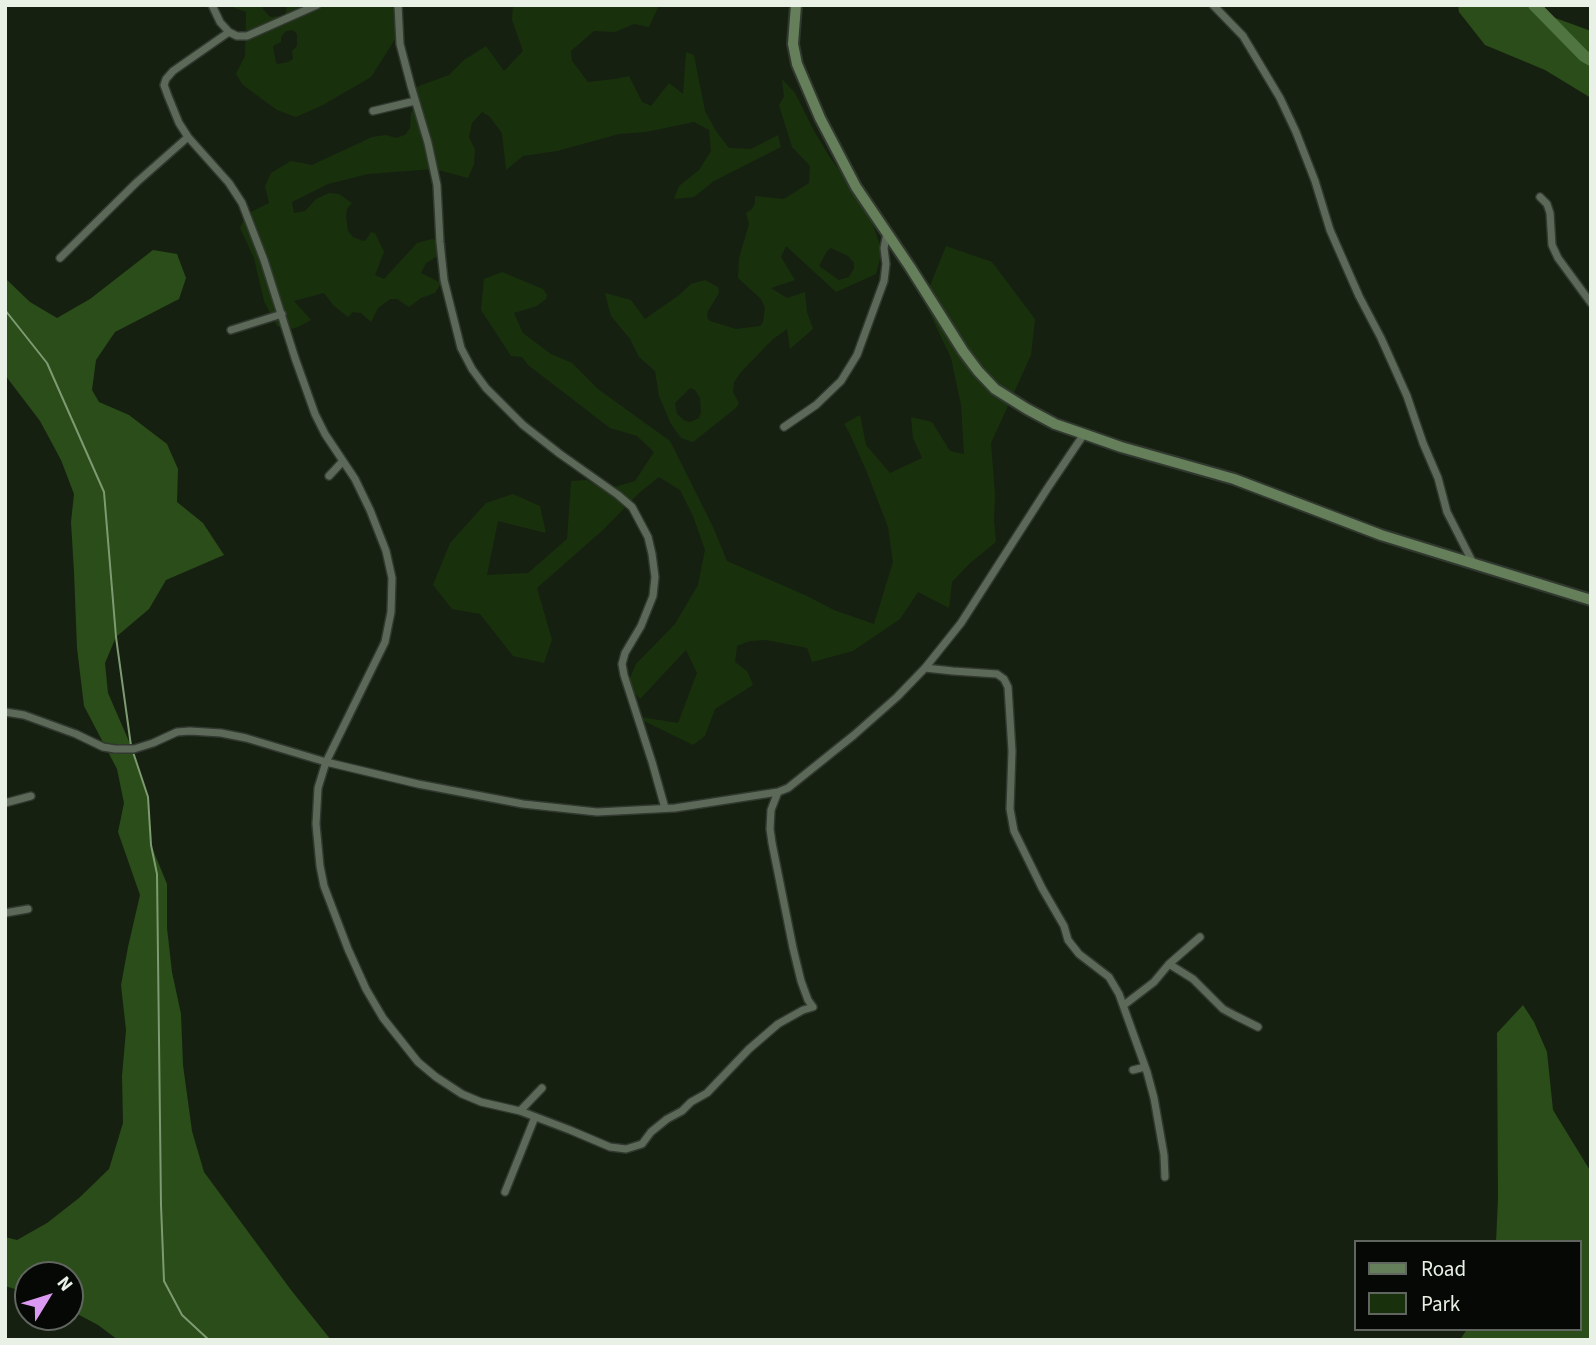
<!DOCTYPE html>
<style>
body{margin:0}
#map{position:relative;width:1596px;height:1345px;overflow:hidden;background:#162011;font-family:"Source Sans 3",sans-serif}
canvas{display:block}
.frame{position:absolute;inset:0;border:7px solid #e9f1e7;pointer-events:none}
.legend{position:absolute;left:1354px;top:1240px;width:228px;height:91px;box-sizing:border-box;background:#050804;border:2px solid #60655f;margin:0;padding:9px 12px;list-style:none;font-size:21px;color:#e9f1e7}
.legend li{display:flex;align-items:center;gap:14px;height:35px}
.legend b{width:35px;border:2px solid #60655f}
.north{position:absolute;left:14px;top:1261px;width:70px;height:70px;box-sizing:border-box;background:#050804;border:2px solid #60655f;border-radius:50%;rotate:52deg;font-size:19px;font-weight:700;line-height:28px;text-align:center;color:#e9f1e7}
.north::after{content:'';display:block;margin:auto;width:24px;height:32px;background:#dc99f4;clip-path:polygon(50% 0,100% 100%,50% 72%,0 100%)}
</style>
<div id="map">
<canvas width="1596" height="1345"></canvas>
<div class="frame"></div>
<ul class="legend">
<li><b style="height:9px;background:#647f59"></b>Road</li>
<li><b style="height:19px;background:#18310c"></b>Park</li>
</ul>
<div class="north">N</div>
</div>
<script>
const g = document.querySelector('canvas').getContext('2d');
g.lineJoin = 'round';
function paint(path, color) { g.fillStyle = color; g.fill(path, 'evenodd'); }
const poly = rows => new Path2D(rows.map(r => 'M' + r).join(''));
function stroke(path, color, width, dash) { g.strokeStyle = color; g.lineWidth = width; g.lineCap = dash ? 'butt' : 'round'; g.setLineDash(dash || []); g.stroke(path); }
paint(poly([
 [203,5,264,5,263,9,270,17,282,16,286,13,287,5,399,5,399,33,371,77,323,105,296,117,277,110,243,85,236,74,245,56,246,12,227,5],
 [293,30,297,34,297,46,292,51,293,59,288,62,278,64,276,63,273,46,281,42,281,37,286,31],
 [513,5,659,5,649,27,634,24,615,32,594,31,571,51,572,61,588,82,615,79,629,76,642,102,651,106,669,83,683,94,686,52,694,55,705,111,716,131,729,148,751,149,778,135,781,147,714,181,694,197,674,199,679,186,699,170,711,151,709,130,694,122,646,132,619,134,557,151,523,156,506,170,502,133,489,116,482,112,472,123,469,137,475,150,474,164,468,178,434,169,368,174,328,184,292,202,294,213,305,211,316,199,329,193,339,194,352,203,347,209,346,216,348,231,353,237,363,241,366,240,371,232,375,233,384,252,375,275,384,279,417,243,432,239,446,243,446,251,426,263,421,273,441,283,435,293,421,298,409,307,397,299,390,299,378,308,371,322,361,313,353,312,348,317,333,305,324,293,294,301,311,320,298,327,287,330,277,326,264,301,254,258,240,228,247,214,269,203,265,186,271,173,291,161,312,165,372,137,386,135,396,138,405,135,410,128,411,113,416,104,411,89,449,75,464,60,486,46,504,71,523,51,512,20],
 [782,79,795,93,814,131,829,156,868,210,882,251,876,274,836,292,786,246,781,257,795,280,771,288,787,298,805,292,807,312,813,329,790,349,787,329,772,340,741,372,734,382,733,392,739,403,736,408,693,442,681,438,671,424,659,396,655,371,639,357,630,339,611,316,605,293,631,300,645,319,679,295,691,284,705,280,718,287,719,293,708,311,707,317,710,321,736,329,760,326,763,322,765,308,761,299,738,278,739,258,749,224,746,213,752,209,755,203,755,196,784,199,809,183,810,166,792,147,779,105,784,97],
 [831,248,848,256,854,263,854,268,849,277,839,280,819,266,827,251],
 [690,388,695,390,700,398,701,412,699,418,690,422,685,421,677,414,675,403],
 [946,246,992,262,1035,319,1031,355,991,443,995,494,994,521,996,542,969,564,952,582,949,608,918,592,900,619,853,651,812,662,807,648,766,640,750,641,737,646,735,662,747,671,753,685,715,709,705,736,693,745,634,716,678,723,697,673,686,650,640,699,627,685,636,664,675,624,698,585,705,550,693,516,680,490,659,477,639,493,604,529,537,588,552,640,544,663,513,656,480,614,452,609,433,585,450,543,486,503,513,494,540,506,546,533,498,521,487,575,528,573,567,539,571,481,587,480,604,490,635,481,654,452,637,436,610,428,528,365,522,357,511,356,481,310,484,279,502,272,543,289,547,295,546,299,537,306,514,313,523,333,551,354,572,363,598,389,670,441,713,527,727,561,807,596,834,610,874,624,893,562,888,527,866,470,849,432,844,424,860,415,866,445,890,473,922,458,913,438,911,417,932,422,950,451,964,454,961,405,951,358,924,301]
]), '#18310c');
paint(poly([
 [1458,5,1532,5,1539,12,1591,31,1591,98,1545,70,1485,45,1459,12],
 [153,250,177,254,186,278,179,299,115,332,96,360,92,390,99,402,129,415,167,444,178,469,177,502,203,523,224,555,166,580,149,609,116,637,105,663,108,693,131,746,148,797,151,845,167,884,167,928,172,972,181,1014,183,1065,192,1131,204,1172,291,1290,331,1340,118,1340,98,1325,70,1310,70,1275,28,1275,28,1293,5,1286,5,1237,17,1240,47,1223,79,1198,109,1169,123,1123,122,1076,126,1030,121,985,128,947,140,895,118,832,124,803,117,769,84,706,77,648,74,572,71,522,74,494,61,460,40,421,5,375,5,278,30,302,57,318,90,299],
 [1523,1005,1534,1022,1547,1052,1553,1110,1591,1172,1591,1340,1460,1340,1467,1329,1580,1329,1580,1242,1496,1242,1498,1199,1497,1033]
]), '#2a4d19');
stroke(poly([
 [5,310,47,363,104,492,116,637,131,746],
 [133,752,148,797,151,845,157,874,161,1205,164,1281,182,1315,209,1340]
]), '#7e9a72', 2);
stroke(poly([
 [1534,5,1584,56,1591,60]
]), '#507540', 12);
const minor = poly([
 [212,5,220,22,229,32,237,36,247,36,317,5],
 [398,5,400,44,411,86,428,143,437,185,440,242,444,280,461,348,472,369,486,388,523,425,560,454,618,495,632,507,648,537,652,554,655,577,653,596,641,626,625,653,622,664,624,675,652,762,665,808],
 [1213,5,1243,36,1280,98,1296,132,1315,181,1330,230,1359,296,1381,338,1407,396,1423,443,1438,478,1447,512,1473,563],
 [373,111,415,101],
 [188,137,229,183,242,203,264,260,295,358,315,414,325,434,355,479,370,510,386,551,392,578,391,612,385,642,326,762,318,788,316,824,320,866,324,886,348,949,366,989,383,1018,418,1062,436,1077,462,1094,481,1102,520,1111,570,1130,610,1147,626,1149,642,1144,651,1132,667,1119,682,1111,691,1102,707,1093,749,1049,778,1024,803,1010,813,1007,808,1000,801,981,793,948,772,843,770,829,771,810,778,792],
 [1540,197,1547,204,1550,213,1552,245,1558,258,1591,303],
 [60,258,137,182,188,137,179,123,168,96,164,85,166,79,173,71,229,32],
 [231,330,282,314],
 [784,427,816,405,841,381,857,355,884,281,886,264,884,248,887,233],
 [329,476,343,461],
 [925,668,953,671,997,674,1004,679,1008,687,1012,751,1010,809,1014,831,1042,888,1064,926,1068,940,1079,954,1109,977,1119,994,1147,1072,1154,1098,1164,1155,1165,1177],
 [5,712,24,715,76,734,103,747,115,749,134,749,153,743,177,732,190,731,221,733,246,738,326,762,418,784,523,804,597,812,675,808,778,792,788,788,854,735,897,697,925,668,961,623,1047,489,1084,434],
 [5,803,31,796],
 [5,913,28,909],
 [1169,964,1193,979,1223,1009,1234,1015,1258,1027],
 [1124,1005,1154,982,1169,964,1200,937],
 [1133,1070,1145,1067],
 [520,1111,542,1088],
 [505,1192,535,1117]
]);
const secondary = poly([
 [796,5,793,44,797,64,820,118,856,187,910,267,963,351,978,371,995,389,1027,409,1055,424,1084,434,1121,447,1234,479,1381,535,1591,600]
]);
stroke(minor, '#31382f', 10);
stroke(secondary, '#31382f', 14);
stroke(minor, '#5d6958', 7);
stroke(secondary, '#647f59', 10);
</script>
